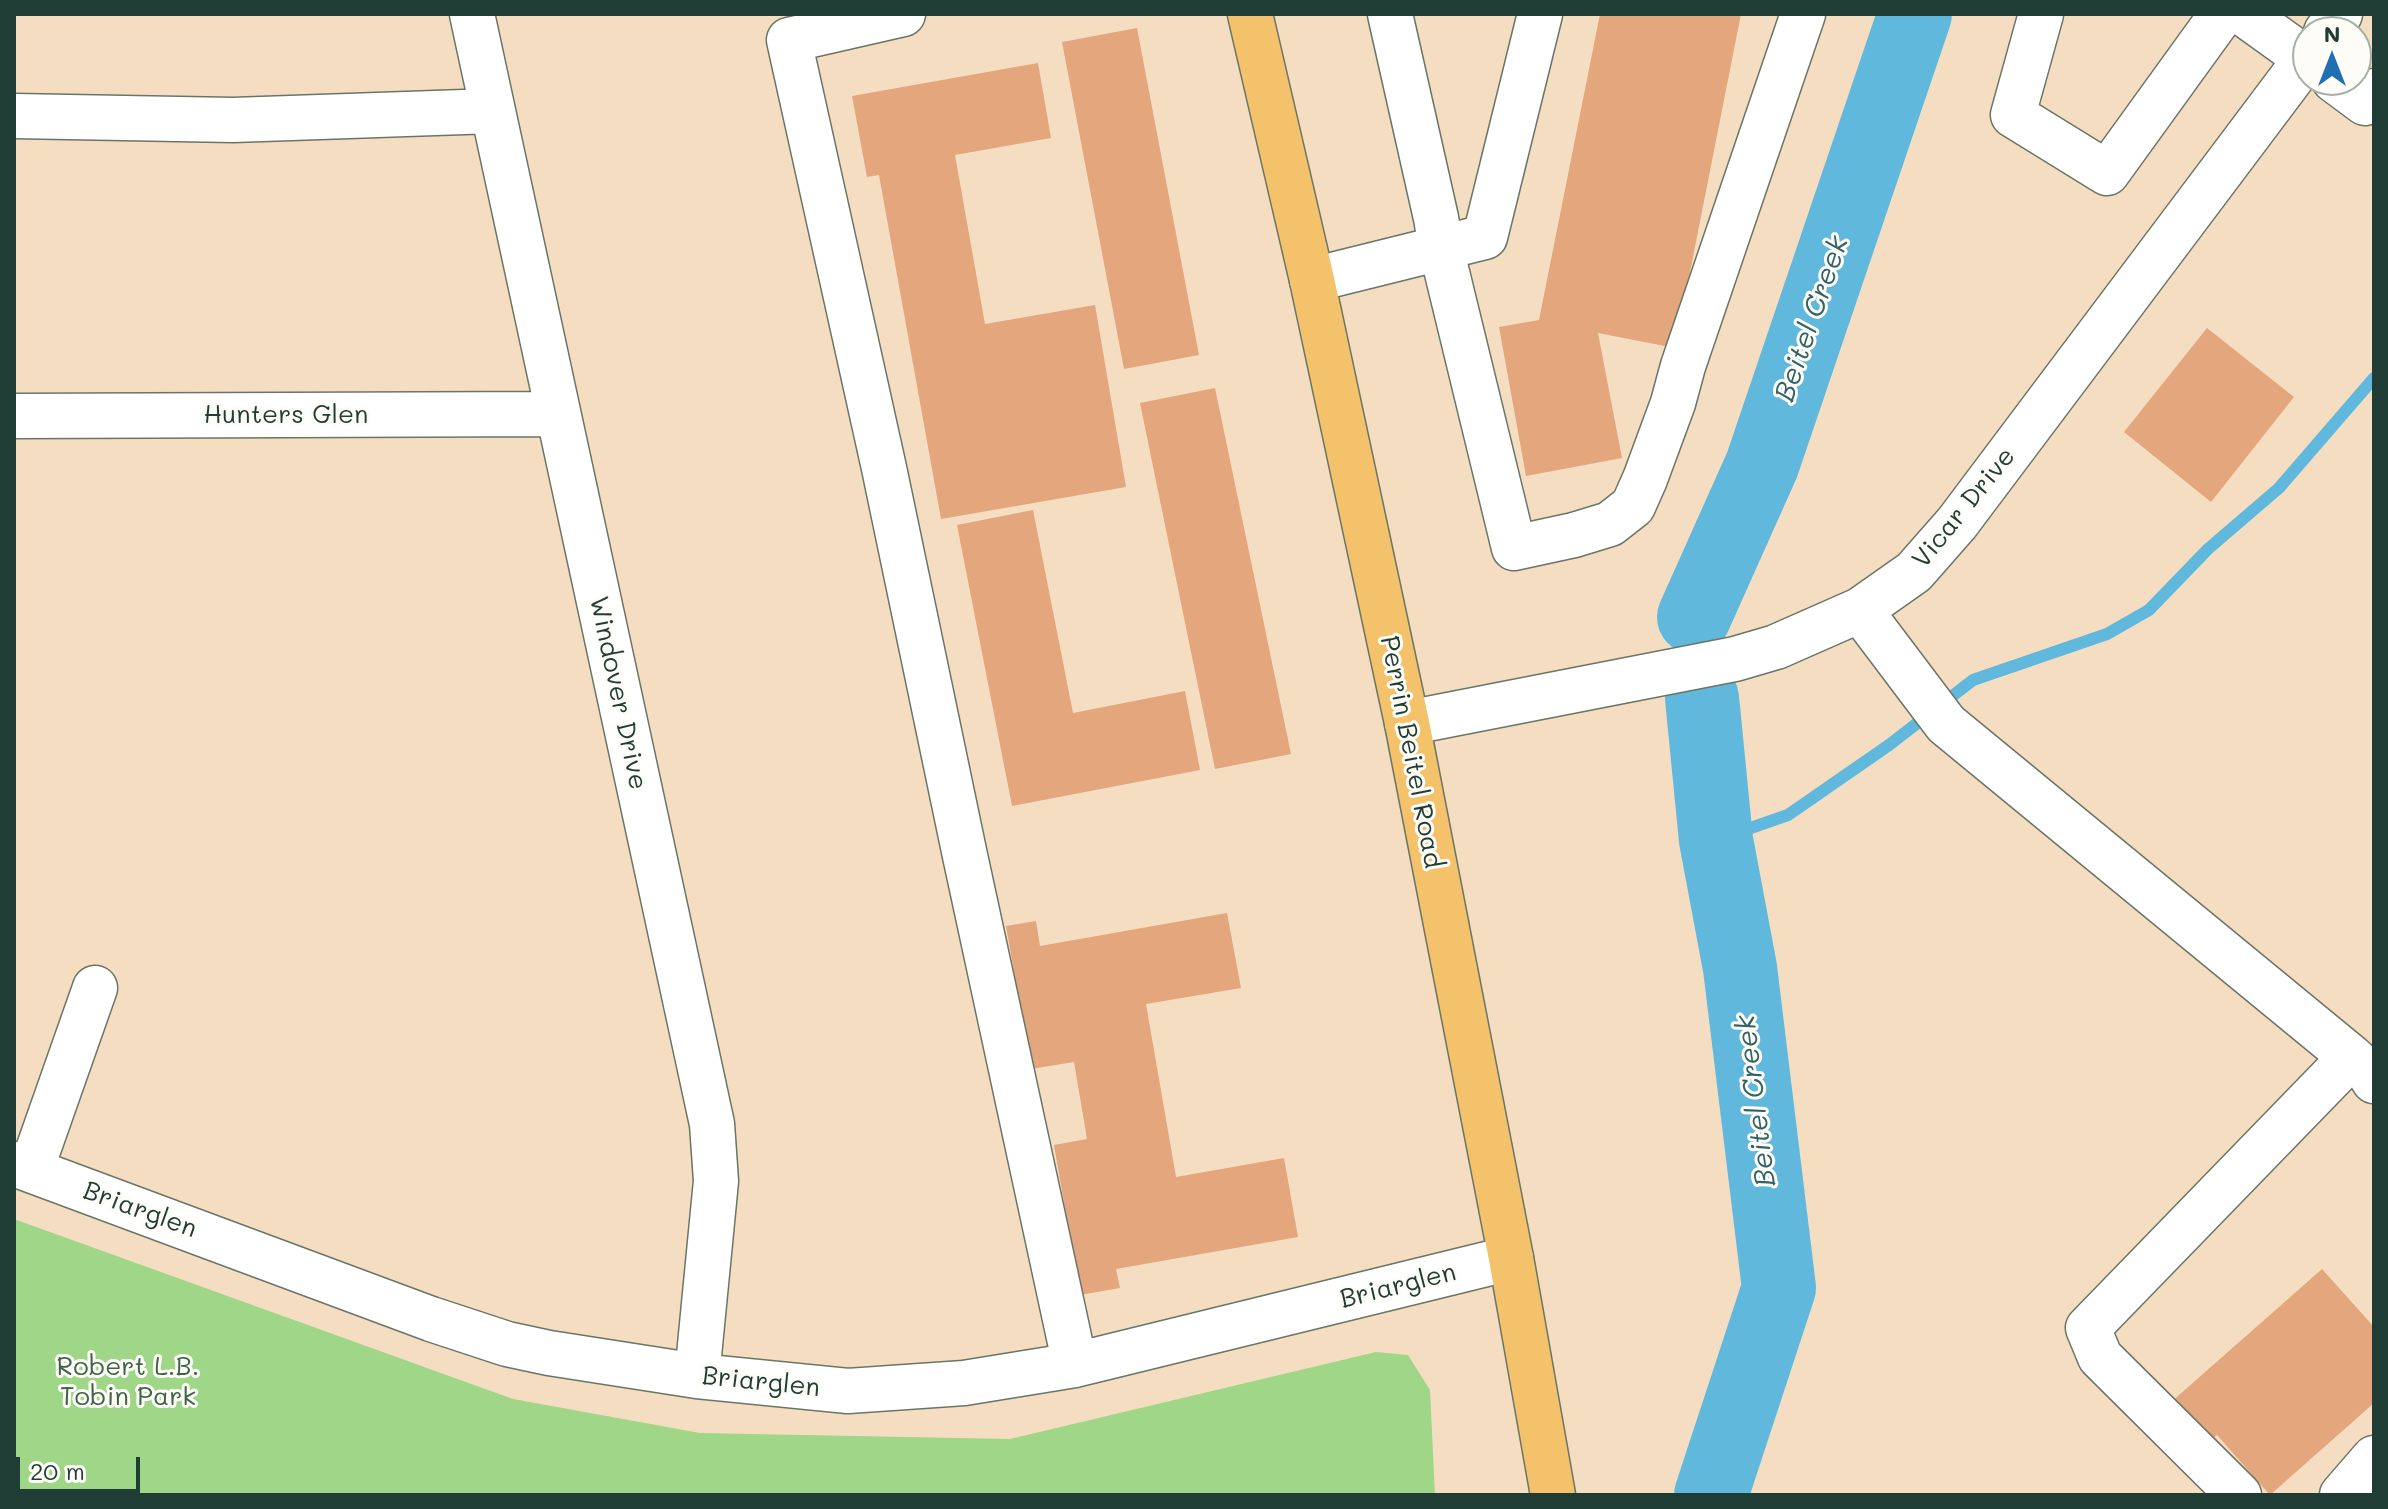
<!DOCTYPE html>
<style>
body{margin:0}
#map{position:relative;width:2388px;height:1509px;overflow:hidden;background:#f5ddc2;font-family:Mali,sans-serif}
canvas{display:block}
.frame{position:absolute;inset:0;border:16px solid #1f3d34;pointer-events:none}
.north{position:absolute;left:2292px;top:16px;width:80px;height:80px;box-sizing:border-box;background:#fdfcf7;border:2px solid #a4b0a9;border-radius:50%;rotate:0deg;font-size:22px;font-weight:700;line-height:32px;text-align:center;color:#1f3d34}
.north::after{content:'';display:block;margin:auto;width:28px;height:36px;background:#1f6fb2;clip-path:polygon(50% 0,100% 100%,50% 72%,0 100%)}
.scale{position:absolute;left:16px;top:1457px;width:124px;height:36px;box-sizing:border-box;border:4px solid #1f3d34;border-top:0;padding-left:10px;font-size:24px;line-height:28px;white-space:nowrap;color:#1f3d34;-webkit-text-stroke:6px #fdfcf7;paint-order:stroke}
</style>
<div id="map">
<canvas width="2388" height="1509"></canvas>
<div class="frame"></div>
<div class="north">N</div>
<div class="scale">20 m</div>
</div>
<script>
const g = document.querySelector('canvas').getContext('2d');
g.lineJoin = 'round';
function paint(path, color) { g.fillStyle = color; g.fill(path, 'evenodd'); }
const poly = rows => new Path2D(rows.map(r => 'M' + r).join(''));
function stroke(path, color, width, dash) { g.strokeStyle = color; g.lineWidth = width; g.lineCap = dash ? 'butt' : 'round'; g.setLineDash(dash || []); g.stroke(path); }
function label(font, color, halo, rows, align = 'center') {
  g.font = font + ' Mali,sans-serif'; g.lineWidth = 6; g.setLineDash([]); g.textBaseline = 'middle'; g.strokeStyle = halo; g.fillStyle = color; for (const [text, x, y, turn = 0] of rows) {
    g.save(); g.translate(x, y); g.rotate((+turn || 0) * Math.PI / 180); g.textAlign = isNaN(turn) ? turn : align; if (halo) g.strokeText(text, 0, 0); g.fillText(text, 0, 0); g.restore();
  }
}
paint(poly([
 [14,1219,513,1399,700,1433,1010,1439,1376,1352,1408,1355,1430,1390,1435,1495,14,1495]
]), '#a0d688');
stroke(poly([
 [1716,840,1788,815,1889,745,1973,680,2107,634,2149,610,2208,549,2279,488,2374,378]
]), '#60b8dd', 12);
stroke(poly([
 [1694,617,1762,465,1915,14],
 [1702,698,1716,840,1740,968,1779,1288,1711,1495]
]), '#60b8dd', 74);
paint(poly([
 [1600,14,1741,14,1675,348,1598,333,1622,458,1526,476,1499,327,1539,320],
 [1137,28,1199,355,1124,369,1062,42],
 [1038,63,1051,138,955,155,985,324,1095,305,1126,487,941,519,879,175,867,177,852,96],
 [2207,328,2294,397,2211,502,2124,432],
 [1215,388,1291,754,1215,769,1140,403],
 [1033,510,1073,713,1185,691,1200,770,1012,806,957,525],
 [1227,913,1241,988,1146,1004,1176,1177,1284,1158,1298,1237,1116,1269,1120,1288,1080,1295,1054,1145,1087,1139,1074,1062,1031,1069,1006,926,1036,921,1040,946],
 [2322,1269,2374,1327,2374,1403,2270,1495,2217,1435,2207,1444,2170,1403]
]), '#e4a67c');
const minor = poly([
 [472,14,712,1124,716,1181,697,1376],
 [903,14,789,40,884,468,964,851,1075,1365],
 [1390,14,1436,218,1441,248,1514,548,1574,535,1610,524,1633,506,1645,479,1673,403,1683,366,1803,14],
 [2041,14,2013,115,2107,173,2222,14],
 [2244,14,2308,60],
 [2326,32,2340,14],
 [2334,80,2365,103,2374,91],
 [14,116,233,120,493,111],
 [1312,280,1485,237,1540,14],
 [14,416,557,414],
 [1860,610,1946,724,2351,1057,2369,1073,2374,1081],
 [1407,723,1735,659,1776,647,1860,610,1914,572,1957,523,2308,56],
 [14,1164,431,1319,507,1344,549,1353,697,1376,848,1391,964,1383,1075,1365,1511,1258],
 [31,1170,95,988],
 [2239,1495,2100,1357,2088,1328,2351,1057],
 [2342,1495,2374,1458]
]);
const major = poly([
 [1250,14,1312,280,1407,723,1511,1258,1553,1495]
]);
stroke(minor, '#6a7566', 47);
stroke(major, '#6a7566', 47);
stroke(minor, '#fff', 44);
stroke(major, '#f3c26a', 44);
label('26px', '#1f3d34', '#fdfcf7', [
 ["Hunters Glen",286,415],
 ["Vicar Drive",1964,508,-51],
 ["Windover Drive",618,693,78],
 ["Perrin Beitel Road",1411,752,79],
 ["Briarglen",140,1210,20],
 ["Briarglen",1398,1286,-14],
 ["Briarglen",761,1382,6]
]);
label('26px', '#3f6349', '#fdfcf7', [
 ["Robert L.B.",128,1367],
 ["Tobin Park",128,1397]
]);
label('italic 28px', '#326267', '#fdfcf7', [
 ["Beitel Creek",1812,319,-71],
 ["Beitel Creek",1756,1101,-97]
]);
</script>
